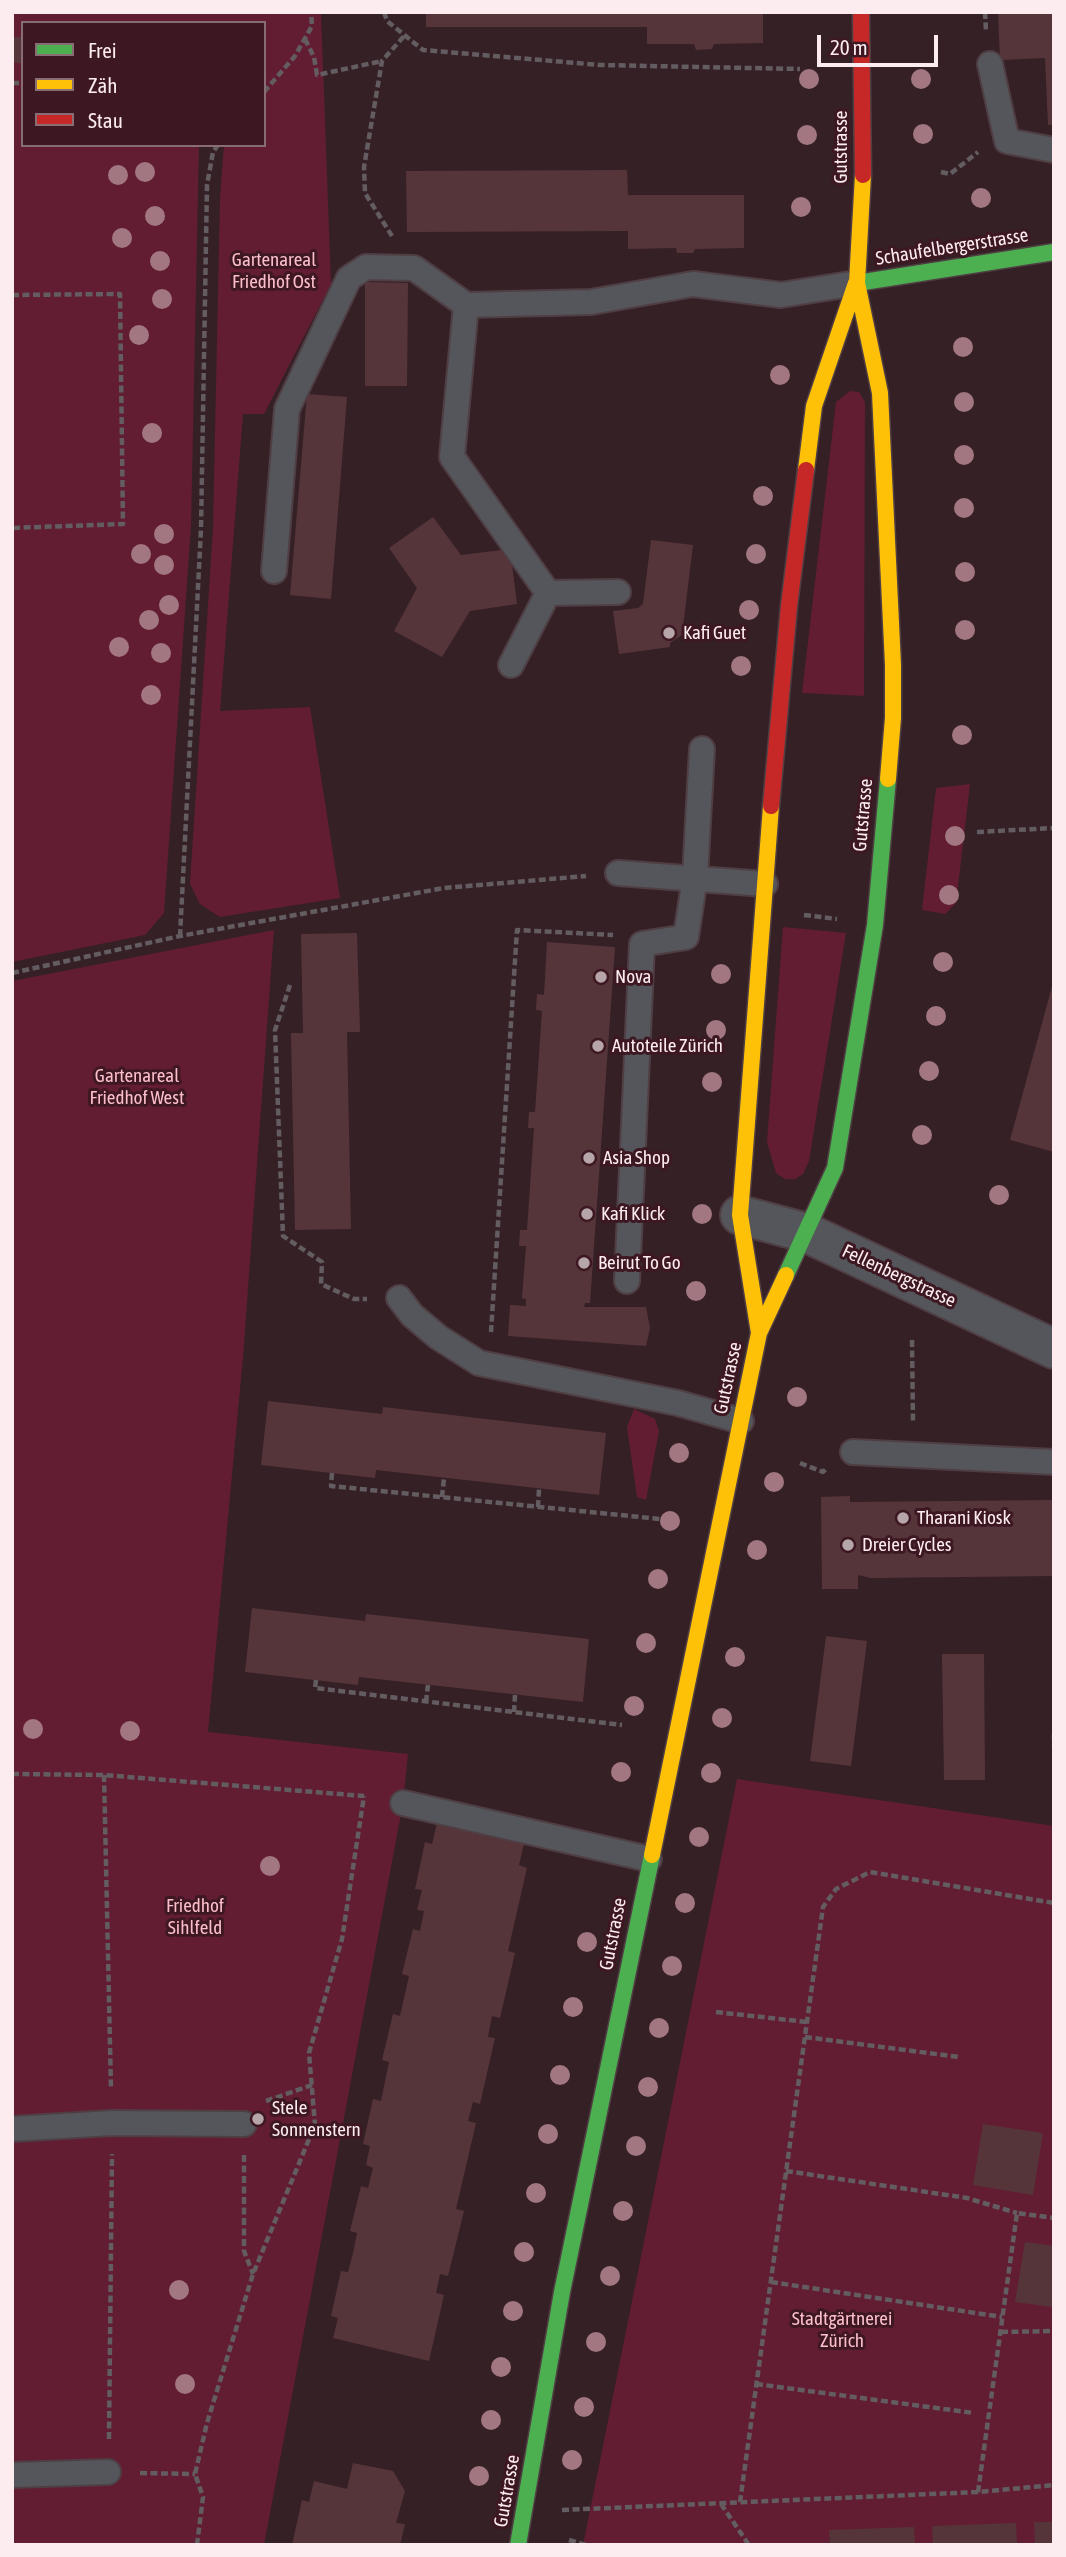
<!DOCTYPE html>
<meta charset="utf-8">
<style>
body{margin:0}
#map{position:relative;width:1066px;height:2557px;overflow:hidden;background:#352026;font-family:"Asap Condensed",sans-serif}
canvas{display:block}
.frame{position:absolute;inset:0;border:14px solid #fcecef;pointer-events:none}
.legend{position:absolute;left:21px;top:21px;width:245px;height:126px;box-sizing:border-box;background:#3d1822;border:2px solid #896d74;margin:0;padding:9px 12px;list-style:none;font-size:21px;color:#fcecef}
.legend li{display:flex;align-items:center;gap:14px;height:35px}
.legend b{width:35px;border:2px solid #896d74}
.scale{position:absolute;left:817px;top:35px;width:121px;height:32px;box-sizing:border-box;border:4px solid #fcecef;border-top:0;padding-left:9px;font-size:21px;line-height:24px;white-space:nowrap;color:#fcecef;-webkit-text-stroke:5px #3d1822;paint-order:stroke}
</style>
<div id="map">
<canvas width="1066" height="2557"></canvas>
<div class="frame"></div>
<ul class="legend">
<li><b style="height:9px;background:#4caf50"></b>Frei</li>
<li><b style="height:9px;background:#ffc107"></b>Zäh</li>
<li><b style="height:9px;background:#c62828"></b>Stau</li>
</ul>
<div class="scale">20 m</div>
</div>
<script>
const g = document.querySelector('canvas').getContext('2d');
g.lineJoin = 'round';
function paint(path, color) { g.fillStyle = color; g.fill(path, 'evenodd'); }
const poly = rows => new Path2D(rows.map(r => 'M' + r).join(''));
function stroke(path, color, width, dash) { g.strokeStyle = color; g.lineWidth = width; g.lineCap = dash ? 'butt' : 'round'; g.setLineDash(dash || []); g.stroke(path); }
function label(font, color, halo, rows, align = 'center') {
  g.font = font + ' "Asap Condensed",sans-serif'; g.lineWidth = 6; g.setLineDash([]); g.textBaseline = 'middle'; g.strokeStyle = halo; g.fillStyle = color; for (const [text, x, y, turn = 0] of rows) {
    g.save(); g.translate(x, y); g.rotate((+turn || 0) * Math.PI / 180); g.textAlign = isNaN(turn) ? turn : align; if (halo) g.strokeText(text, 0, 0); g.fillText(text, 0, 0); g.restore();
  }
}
paint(poly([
 [12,12,321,12,331,284,264,414,243,414,220,711,310,707,340,898,220,917,200,904,190,884,213,528,220,197,224,145,264,145,264,23,23,23,23,145,199,145,191,526,164,913,145,935,12,962],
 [850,391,859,392,865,402,864,696,802,693,836,402],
 [970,784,956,903,945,914,922,910,936,788],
 [783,927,846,933,809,1161,803,1174,795,1179,785,1179,776,1173,767,1142],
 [274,930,243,1357,208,1732,408,1754,403,1803,264,2545,12,2545,12,981],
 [634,1409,655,1419,659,1431,646,1500,637,1497,627,1427],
 [737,1779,1054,1826,1054,2545,583,2545]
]), '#621d33');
paint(poly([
 [426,12,763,12,763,43,714,44,712,49,696,50,694,44,647,44,647,27,426,27],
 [998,12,1054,12,1054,125,1048,125,1045,58,1000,60],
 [12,37,23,37,23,63,12,63],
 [627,170,628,195,744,195,744,248,695,249,693,253,677,253,676,248,628,249,628,231,407,232,406,171],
 [365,282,408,283,407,386,365,386],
 [307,394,347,397,331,599,290,595],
 [433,517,461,555,510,549,517,604,470,611,442,657,394,631,417,588,389,548],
 [651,540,693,545,682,635,670,643,670,647,619,654,613,611,638,608,643,604],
 [357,933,360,1032,347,1032,351,1229,295,1230,291,1033,303,1033,301,934],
 [547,942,615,947,590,1303,585,1303,584,1307,646,1307,650,1328,646,1346,508,1336,510,1305,526,1306,526,1299,522,1298,526,1246,519,1246,520,1230,527,1230,534,1128,528,1128,529,1112,535,1112,542,1011,536,1010,537,994,544,995],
 [1053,983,1054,983,1054,1152,1010,1140],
 [268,1401,382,1414,383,1407,606,1433,599,1495,376,1470,375,1478,261,1465],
 [850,1496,850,1502,1054,1500,1054,1576,871,1578,858,1575,858,1589,822,1589,821,1497],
 [252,1608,365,1621,366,1614,589,1639,583,1702,359,1677,358,1685,245,1672],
 [826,1636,867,1641,851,1766,810,1761],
 [942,1654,984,1654,985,1780,944,1780],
 [437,1823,524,1844,519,1865,527,1868,508,1951,515,1953,500,2018,492,2016,488,2037,495,2038,480,2104,473,2102,468,2121,476,2123,456,2209,464,2211,448,2276,440,2274,436,2293,444,2295,429,2361,333,2338,338,2318,331,2316,341,2271,348,2272,353,2253,357,2233,350,2231,361,2186,368,2188,373,2168,366,2165,370,2146,363,2144,373,2099,381,2101,389,2062,382,2060,393,2014,400,2016,409,1976,402,1974,413,1929,420,1931,424,1911,417,1910,422,1890,415,1889,425,1842,432,1844],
 [983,2124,1043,2133,1033,2195,973,2185],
 [1025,2242,1054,2246,1052,2307,1015,2302],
 [353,2463,393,2471,405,2491,396,2523,405,2524,400,2545,292,2545,302,2500,309,2502,314,2481,347,2489],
 [1034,2522,1054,2522,1054,2545,1035,2545],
 [1016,2523,1017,2545,933,2545,932,2526],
 [914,2527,915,2545,830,2545,829,2530]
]), '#56353a');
const lane = poly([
 [990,64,1007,141,1054,150],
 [466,305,452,457,548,593,618,592],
 [274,571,287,409,349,278,366,267,414,268,466,305,591,302,693,284,781,295,857,283],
 [511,665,548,593],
 [618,873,765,884],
 [627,1281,642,944,686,937,695,877,702,749],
 [399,1298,412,1315,438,1337,479,1363,678,1403,741,1421],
 [853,1452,1054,1462],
 [403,1803,649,1859],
 [12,2129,112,2123,244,2124],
 [12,2475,108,2472]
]);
const street = poly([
 [740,1215,807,1233,1054,1349]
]);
const fast = poly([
 [857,283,1054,252],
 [786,1275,835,1168,875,925,888,779],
 [518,2545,562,2292,652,1855]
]);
const slow = poly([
 [863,175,857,283,880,393,893,665,893,718,888,779],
 [806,470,814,406,856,283],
 [759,1333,740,1215,771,806],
 [652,1855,759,1333,786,1275]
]);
const jam = poly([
 [861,12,863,175],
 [771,806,789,606,806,470]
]);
stroke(lane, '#4f3e43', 28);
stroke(street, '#4f3e43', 42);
stroke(fast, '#4f3e43', 19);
stroke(slow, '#4f3e43', 19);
stroke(jam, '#4f3e43', 19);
stroke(poly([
 [384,12,387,21,423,50,600,65,800,69],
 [985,12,986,32],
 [305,39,314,57,317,75,382,61],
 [12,83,23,83],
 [264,92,295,56,312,26,311,12],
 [941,172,950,174,978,152],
 [392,236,365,193,364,167,382,61,405,35],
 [12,295,120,294,123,524,12,528],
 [977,832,1054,828],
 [804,915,837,919],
 [180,936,201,529,207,185,213,152,218,145],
 [12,973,180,936,444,888,586,876],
 [290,985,275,1030,283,1236,322,1262,321,1284,354,1299,367,1299],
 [491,1332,517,930,613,935],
 [912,1340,913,1422],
 [800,1463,823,1472,826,1469],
 [332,1473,331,1486,660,1519],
 [442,1497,444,1478],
 [538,1507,539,1489],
 [316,1680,315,1688,622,1725],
 [426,1702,428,1685],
 [514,1712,515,1695],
 [1054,1734,1054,1746],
 [12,1774,104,1775,364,1796],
 [104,1775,111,2089],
 [716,2012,807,2022],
 [805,2037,959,2057],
 [266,2101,312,2085],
 [244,2155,244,2251,253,2274],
 [786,2171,967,2198,1017,2213],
 [771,2282,1002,2317],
 [1001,2332,1054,2331],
 [756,2384,974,2413],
 [109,2439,112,2154],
 [140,2473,195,2474],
 [978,2492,1017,2213,1054,2218],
 [740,2502,823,1907,836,1889,870,1872,1054,1903],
 [721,2504,749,2545],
 [562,2510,978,2492,1054,2485],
 [569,2540,586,2545],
 [197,2545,203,2497,195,2474,207,2423,253,2274,315,2125,309,2053,342,1939,364,1796]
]), '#635c60', 4.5, [7, 3.5]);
stroke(lane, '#54565b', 24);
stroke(street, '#54565b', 38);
stroke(fast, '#4caf50', 16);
stroke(slow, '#ffc107', 16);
stroke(jam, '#c62828', 16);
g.fillStyle = '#a27781';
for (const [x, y] of [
 [809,79],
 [921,79],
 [923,134],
 [807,135],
 [145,172],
 [118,175],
 [981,198],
 [801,207],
 [155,216],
 [122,238],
 [160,261],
 [162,299],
 [139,335],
 [963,347],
 [780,375],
 [964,402],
 [152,433],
 [964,455],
 [763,496],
 [964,508],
 [164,534],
 [141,554],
 [756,554],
 [164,565],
 [965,572],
 [169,605],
 [749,610],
 [149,620],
 [965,630],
 [119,647],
 [161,653],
 [741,666],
 [151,695],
 [962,735],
 [955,836],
 [949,895],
 [943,962],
 [721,974],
 [936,1016],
 [716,1030],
 [929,1071],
 [712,1082],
 [922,1135],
 [999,1195],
 [702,1214],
 [696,1291],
 [797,1397],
 [679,1453],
 [774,1482],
 [670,1521],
 [757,1550],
 [658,1579],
 [646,1643],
 [735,1657],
 [634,1706],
 [722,1718],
 [33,1729],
 [130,1731],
 [621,1772],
 [711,1773],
 [699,1837],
 [270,1866],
 [685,1903],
 [587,1942],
 [672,1966],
 [573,2007],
 [659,2028],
 [560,2075],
 [648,2087],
 [548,2134],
 [636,2146],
 [536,2193],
 [623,2211],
 [524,2252],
 [610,2276],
 [179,2290],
 [513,2311],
 [596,2342],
 [501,2367],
 [185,2384],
 [584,2407],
 [491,2420],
 [572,2460],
 [479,2476]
]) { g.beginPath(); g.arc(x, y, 10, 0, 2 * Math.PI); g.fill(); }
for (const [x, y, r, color] of [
 [669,633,7,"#b6a5a9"],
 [601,977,7,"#b6a5a9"],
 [598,1046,7,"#b6a5a9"],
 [589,1158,7,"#b6a5a9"],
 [587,1214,7,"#b6a5a9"],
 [584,1263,7,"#b6a5a9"],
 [903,1518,7,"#b6a5a9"],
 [848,1545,7,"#b6a5a9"],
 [258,2119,7,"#b6a5a9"]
]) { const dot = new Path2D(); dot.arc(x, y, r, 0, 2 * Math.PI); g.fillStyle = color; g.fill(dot); stroke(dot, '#3d1822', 2.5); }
label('19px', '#fcecef', '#3d1822', [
 ["Gutstrasse",841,147,-90],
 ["Schaufelbergerstrasse",952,247,-9],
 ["Gutstrasse",863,815,-85],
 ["Fellenbergstrasse",899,1276,25],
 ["Gutstrasse",728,1378,-78],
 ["Gutstrasse",613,1934,-79],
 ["Gutstrasse",507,2491,-80]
]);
label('19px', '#fcbecb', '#3d1822', [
 ["Gartenareal",274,260],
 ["Friedhof Ost",274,282],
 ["Gartenareal",137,1076],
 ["Friedhof West",137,1098],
 ["Friedhof",195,1906],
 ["Sihlfeld",195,1928],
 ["Stadtgärtnerei",842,2319],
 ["Zürich",842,2341]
]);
label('19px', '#fcecef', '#3d1822', [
 ["Kafi Guet",683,633],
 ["Nova",615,977],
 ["Autoteile Zürich",612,1046],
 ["Asia Shop",603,1158],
 ["Kafi Klick",601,1214],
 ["Beirut To Go",598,1263],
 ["Tharani Kiosk",917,1518],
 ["Dreier Cycles",862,1545],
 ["Stele",272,2108],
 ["Sonnenstern",272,2130]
], 'left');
</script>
